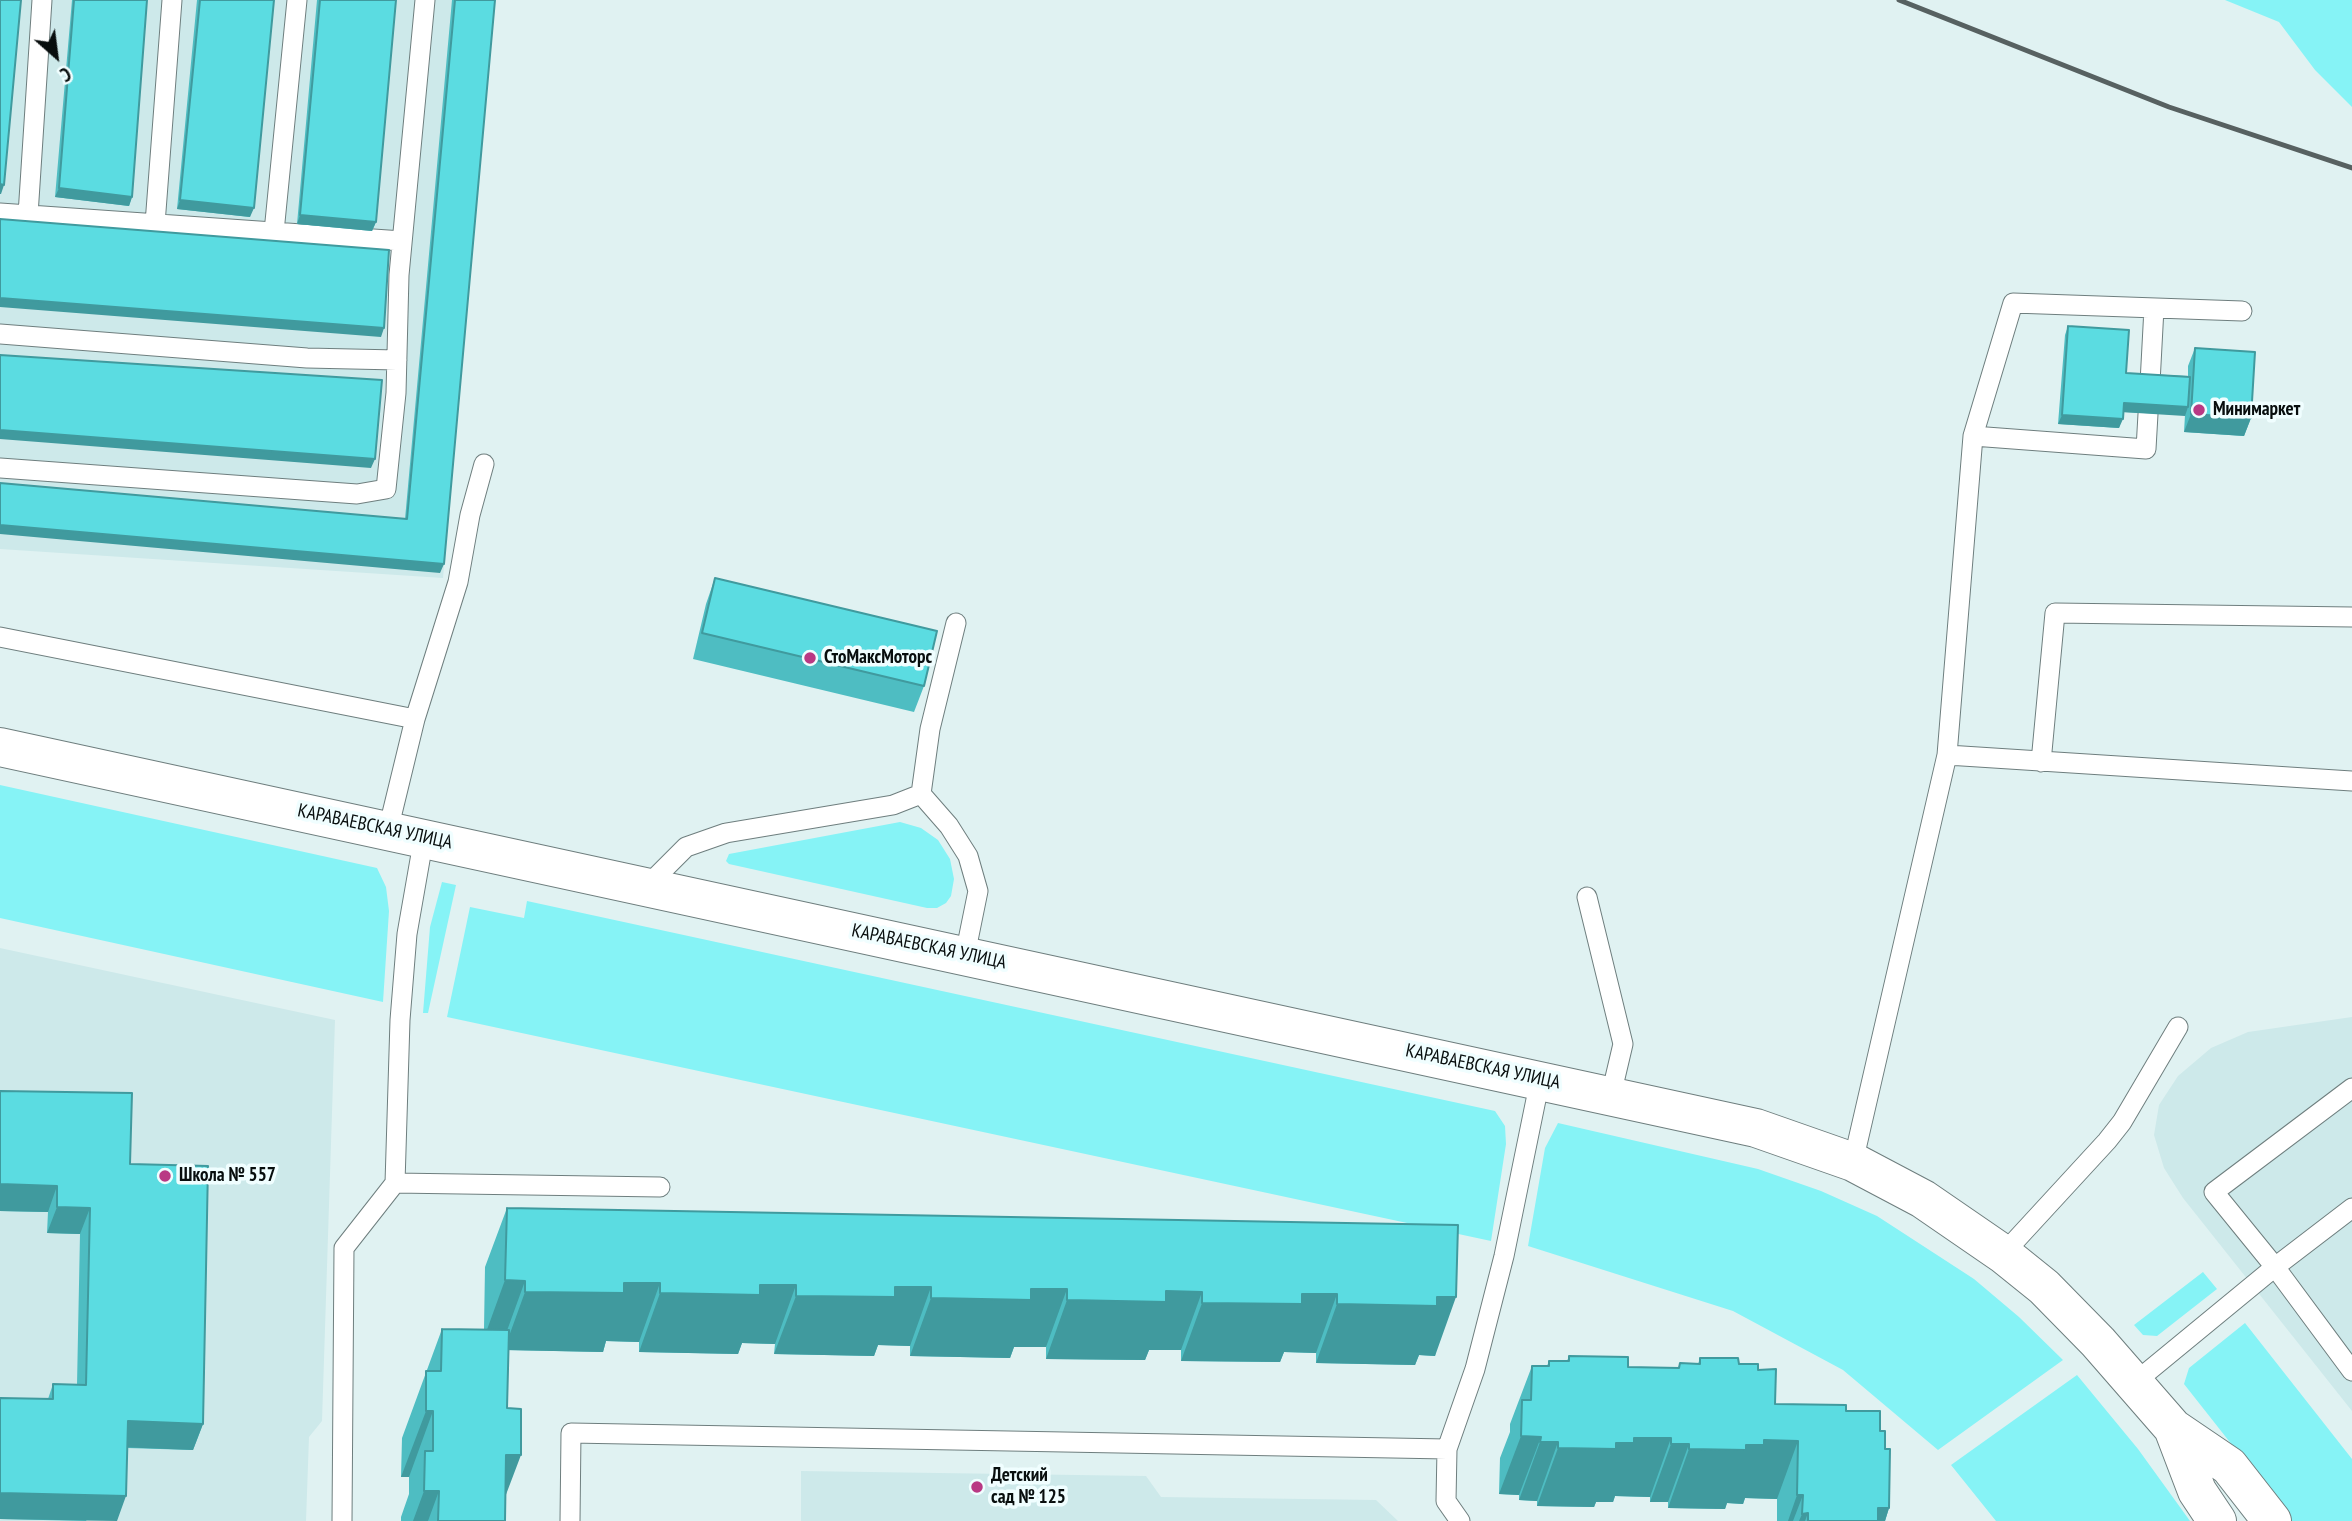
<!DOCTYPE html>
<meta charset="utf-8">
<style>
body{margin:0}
#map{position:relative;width:2352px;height:1521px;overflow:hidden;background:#e0f2f2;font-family:"PT Sans Narrow",sans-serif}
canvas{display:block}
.north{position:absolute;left:21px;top:21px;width:70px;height:70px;-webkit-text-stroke:5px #f0feff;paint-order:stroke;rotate:152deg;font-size:19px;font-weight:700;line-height:28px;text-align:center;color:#080e0e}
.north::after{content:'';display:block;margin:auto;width:24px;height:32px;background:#080e0e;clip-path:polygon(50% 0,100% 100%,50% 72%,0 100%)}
</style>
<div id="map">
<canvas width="2352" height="1521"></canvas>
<div class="north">С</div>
</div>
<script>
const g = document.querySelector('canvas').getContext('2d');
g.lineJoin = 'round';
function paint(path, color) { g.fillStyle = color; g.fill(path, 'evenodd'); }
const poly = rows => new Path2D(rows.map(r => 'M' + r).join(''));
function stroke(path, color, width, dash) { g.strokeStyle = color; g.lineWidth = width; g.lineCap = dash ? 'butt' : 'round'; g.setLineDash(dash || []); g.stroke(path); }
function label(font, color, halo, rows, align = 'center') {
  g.font = font + ' "PT Sans Narrow",sans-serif'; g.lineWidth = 7; g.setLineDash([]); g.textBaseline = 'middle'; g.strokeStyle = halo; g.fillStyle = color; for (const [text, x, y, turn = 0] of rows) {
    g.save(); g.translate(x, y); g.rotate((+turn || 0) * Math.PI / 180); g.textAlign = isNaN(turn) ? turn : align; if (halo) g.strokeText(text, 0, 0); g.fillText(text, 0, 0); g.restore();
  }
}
paint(poly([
 [0,0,493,0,443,578,0,549],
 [0,948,335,1020,322,1421,309,1437,306,1521,0,1521],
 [2352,1017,2352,1411,2183,1198,2164,1168,2154,1135,2159,1105,2178,1076,2211,1048,2248,1032],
 [801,1471,1146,1476,1161,1497,1376,1500,1398,1521,801,1521]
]), '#cde9ea');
paint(poly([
 [2225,0,2352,0,2352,107,2315,70,2279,22],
 [0,785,377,868,386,887,389,911,383,1002,0,918],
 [900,822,921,828,938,840,950,859,954,879,951,896,946,903,937,908,927,908,729,864,726,861,729,854],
 [442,882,456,885,428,1013,423,1013,430,927],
 [527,901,1495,1111,1505,1126,1506,1144,1491,1241,447,1017,470,907,524,918],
 [1558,1123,1758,1169,1821,1191,1877,1216,1974,1279,2019,1317,2063,1360,1938,1450,1843,1370,1733,1311,1528,1246,1545,1148],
 [2203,1272,2217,1289,2157,1336,2143,1335,2134,1325],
 [2245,1323,2352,1459,2352,1521,2292,1521,2184,1384,2189,1368],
 [2077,1375,2138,1449,2190,1521,1996,1521,1951,1465]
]), '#86f3f6');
const lane = poly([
 [0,213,402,241],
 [28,215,42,0],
 [155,224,172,0],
 [274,232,297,0],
 [0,334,307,358,397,360],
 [2150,383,2154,308],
 [1973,436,2146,449,2148,414],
 [0,468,357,494,386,489,396,393,399,275,425,0],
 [0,637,415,719],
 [1947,755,2352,781],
 [2041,762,2055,613,2352,617],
 [921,794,930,729,956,623],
 [388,830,415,719,458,582,470,515,484,464],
 [647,886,686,847,726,833,893,805,921,794,949,826,968,856,978,891,965,955],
 [1587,897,1623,1044,1611,1095],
 [2352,1088,2214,1192,2275,1267,2352,1371],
 [1853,1162,1947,755,1973,436,2013,303,2242,311],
 [395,1183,660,1187],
 [2003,1254,2107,1141,2122,1122,2178,1027],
 [2134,1383,2275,1267,2352,1208],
 [342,1521,344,1248,395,1183,400,1020,407,934,424,837],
 [570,1521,571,1433,1447,1449],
 [1460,1521,1446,1501,1447,1449,1475,1369,1504,1256,1540,1080]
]);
const secondary = poly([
 [0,747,1756,1128,1853,1162,1923,1199,2003,1254,2044,1287,2098,1342,2173,1428,2229,1466,2272,1521],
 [2173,1428,2197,1491,2217,1521]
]);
stroke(lane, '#6e7e7e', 21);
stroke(secondary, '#6e7e7e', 40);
stroke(lane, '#fff', 19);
stroke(secondary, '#fff', 38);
stroke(poly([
 [1899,0,2169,107,2352,168]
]), '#576161', 5);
paint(poly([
 [72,0,147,0,132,197,129,206,55,197],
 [197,0,274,0,250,217,177,209],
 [317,0,396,0,376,222,372,231,297,224],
 [452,0,495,0,440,573,405,519],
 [2068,326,2126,373,2188,376,2188,366,2195,348,2251,418,2244,436,2184,432,2185,415,2123,412,2119,428,2058,424,2065,335],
 [715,578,924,686,914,712,693,659,706,604],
 [0,1091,130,1164,203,1424,193,1450,127,1448,86,1521,0,1519,0,1398,48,1399,53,1384,77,1385,80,1234,47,1233,48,1212,0,1211],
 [507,1208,1458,1225,1435,1356,1419,1355,1415,1365,1316,1363,1316,1353,1284,1352,1280,1362,1181,1361,1181,1350,1149,1350,1145,1360,1046,1359,1046,1347,1014,1347,1010,1358,910,1356,910,1346,878,1345,874,1356,774,1354,775,1344,742,1343,738,1354,639,1352,639,1342,606,1341,603,1352,508,1350,505,1521,401,1521,401,1517,409,1494,409,1477,401,1477,402,1438,442,1329,484,1329,485,1267],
 [1569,1356,1628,1367,1678,1368,1680,1363,1698,1364,1700,1358,1739,1364,1758,1370,1775,1404,1846,1411,1880,1431,1885,1449,1889,1508,1885,1521,1777,1521,1777,1499,1745,1498,1743,1504,1727,1503,1725,1509,1668,1508,1668,1502,1650,1502,1650,1497,1615,1496,1613,1502,1596,1502,1594,1507,1537,1506,1537,1501,1519,1500,1519,1495,1499,1494,1500,1458,1510,1432,1510,1424,1532,1366,1547,1366,1549,1361,1567,1361]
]), '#4ebdc2');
paint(poly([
 [0,184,4,185,1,194,0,194],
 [59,188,132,197,129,206,55,197],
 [180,200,254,208,250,217,177,209],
 [300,215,376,222,372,231,297,224],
 [0,298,384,328,381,337,0,307],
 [2124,403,2188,407,2185,416,2121,412],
 [2191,414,2251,418,2244,436,2184,432],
 [2062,415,2123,419,2119,428,2058,424],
 [0,430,375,459,371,468,0,439],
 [0,525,444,564,440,573,0,534],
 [0,1184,57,1186,48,1212,0,1211],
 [57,1207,90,1208,80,1234,47,1233],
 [505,1280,525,1281,504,1339,484,1338],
 [624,1283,660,1283,639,1342,606,1341,603,1352,504,1350,525,1292],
 [760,1285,796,1285,775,1344,742,1343,738,1354,639,1352,660,1293],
 [895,1287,931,1287,910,1346,878,1345,874,1356,774,1354,796,1296],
 [1031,1289,1067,1289,1046,1347,1014,1347,1010,1358,910,1356,931,1298],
 [1166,1291,1202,1292,1181,1350,1149,1350,1145,1360,1046,1359,1067,1300],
 [1302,1294,1337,1294,1316,1353,1284,1352,1280,1362,1181,1361,1202,1303],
 [1437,1297,1456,1297,1435,1356,1419,1355,1415,1365,1316,1363,1337,1304],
 [426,1411,433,1411,409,1477,401,1477],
 [128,1421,203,1424,193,1450,118,1447],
 [1521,1436,1541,1437,1519,1495,1499,1494],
 [1634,1438,1671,1438,1650,1497,1615,1496,1613,1502,1596,1502,1594,1507,1537,1506,1558,1448,1616,1443],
 [1764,1440,1798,1441,1777,1499,1745,1498,1743,1504,1727,1503,1725,1509,1668,1508,1689,1449,1746,1445],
 [1540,1442,1558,1442,1537,1501,1519,1500],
 [1671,1444,1689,1444,1668,1502,1650,1502],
 [506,1455,521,1455,496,1521],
 [424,1491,439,1491,428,1521,413,1521],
 [0,1493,126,1496,117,1521,0,1519],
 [1797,1495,1803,1495,1793,1521,1788,1521],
 [1878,1508,1889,1508,1885,1521,1873,1521],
 [1808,1513,1805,1521,1799,1521,1802,1514]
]), '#409a9e');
const building = poly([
 [0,0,21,0,4,185,0,184,0,0],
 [74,0,147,0,132,197,59,188,74,0],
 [200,0,274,0,254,208,180,200,200,0],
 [320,0,396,0,376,222,300,215,320,0],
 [455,0,495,0,444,564,0,525,0,483,407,519,455,0],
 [0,219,389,250,384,328,0,298,0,219],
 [2068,326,2129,330,2126,373,2190,377,2188,407,2124,403,2123,419,2062,415,2068,326],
 [2195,348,2255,352,2251,418,2191,414,2195,348],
 [0,355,382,380,375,459,0,430,0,355],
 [715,578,937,631,924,686,702,633,715,578],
 [0,1091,132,1093,130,1164,208,1166,203,1424,128,1421,126,1496,0,1493,0,1398,53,1399,53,1384,86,1385,90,1208,57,1207,57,1186,0,1184,0,1091],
 [507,1208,1458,1225,1456,1297,1437,1297,1437,1306,1337,1304,1337,1294,1302,1294,1302,1304,1202,1303,1202,1292,1166,1291,1166,1302,1067,1300,1067,1289,1031,1289,1031,1300,931,1298,931,1287,895,1287,895,1297,796,1296,796,1285,760,1285,760,1295,660,1293,660,1283,624,1283,624,1293,525,1292,525,1281,505,1280,507,1208],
 [442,1329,509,1330,507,1408,521,1409,521,1455,506,1455,505,1521,438,1521,439,1491,424,1491,425,1451,433,1451,433,1411,426,1411,426,1371,441,1371,442,1329],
 [1569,1356,1628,1357,1628,1367,1679,1368,1680,1363,1700,1364,1700,1358,1738,1358,1739,1364,1758,1364,1758,1370,1776,1369,1775,1404,1846,1405,1846,1411,1880,1411,1880,1431,1885,1431,1885,1449,1890,1449,1889,1508,1878,1508,1878,1521,1808,1521,1808,1513,1802,1514,1803,1495,1797,1495,1798,1441,1764,1440,1764,1445,1746,1445,1746,1450,1689,1449,1689,1444,1671,1444,1671,1438,1634,1438,1634,1443,1616,1443,1616,1449,1558,1448,1558,1442,1540,1442,1541,1437,1521,1436,1522,1400,1531,1400,1532,1366,1549,1366,1549,1361,1569,1361,1569,1356]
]);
paint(building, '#5bdce1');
stroke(building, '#409a9e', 2);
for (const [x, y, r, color] of [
 [2199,410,7,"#b93984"],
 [810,658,7,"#b93984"],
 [165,1176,7,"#b93984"],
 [977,1487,7,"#b93984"]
]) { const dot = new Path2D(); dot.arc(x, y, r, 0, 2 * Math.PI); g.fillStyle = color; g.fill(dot); stroke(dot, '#f0feff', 2.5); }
label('bold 19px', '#080e0e', '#f0feff', [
 ["Минимаркет",2213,410],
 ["СтоМаксМоторс",824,658],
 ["Школа № 557",179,1176],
 ["Детский",991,1476],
 ["сад № 125",991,1498]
], 'left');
label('19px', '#080e0e', '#f0feff', [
 ["КАРАВАЕВСКАЯ УЛИЦА",375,827,12],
 ["КАРАВАЕВСКАЯ УЛИЦА",929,947,12],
 ["КАРАВАЕВСКАЯ УЛИЦА",1483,1067,12]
]);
</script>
